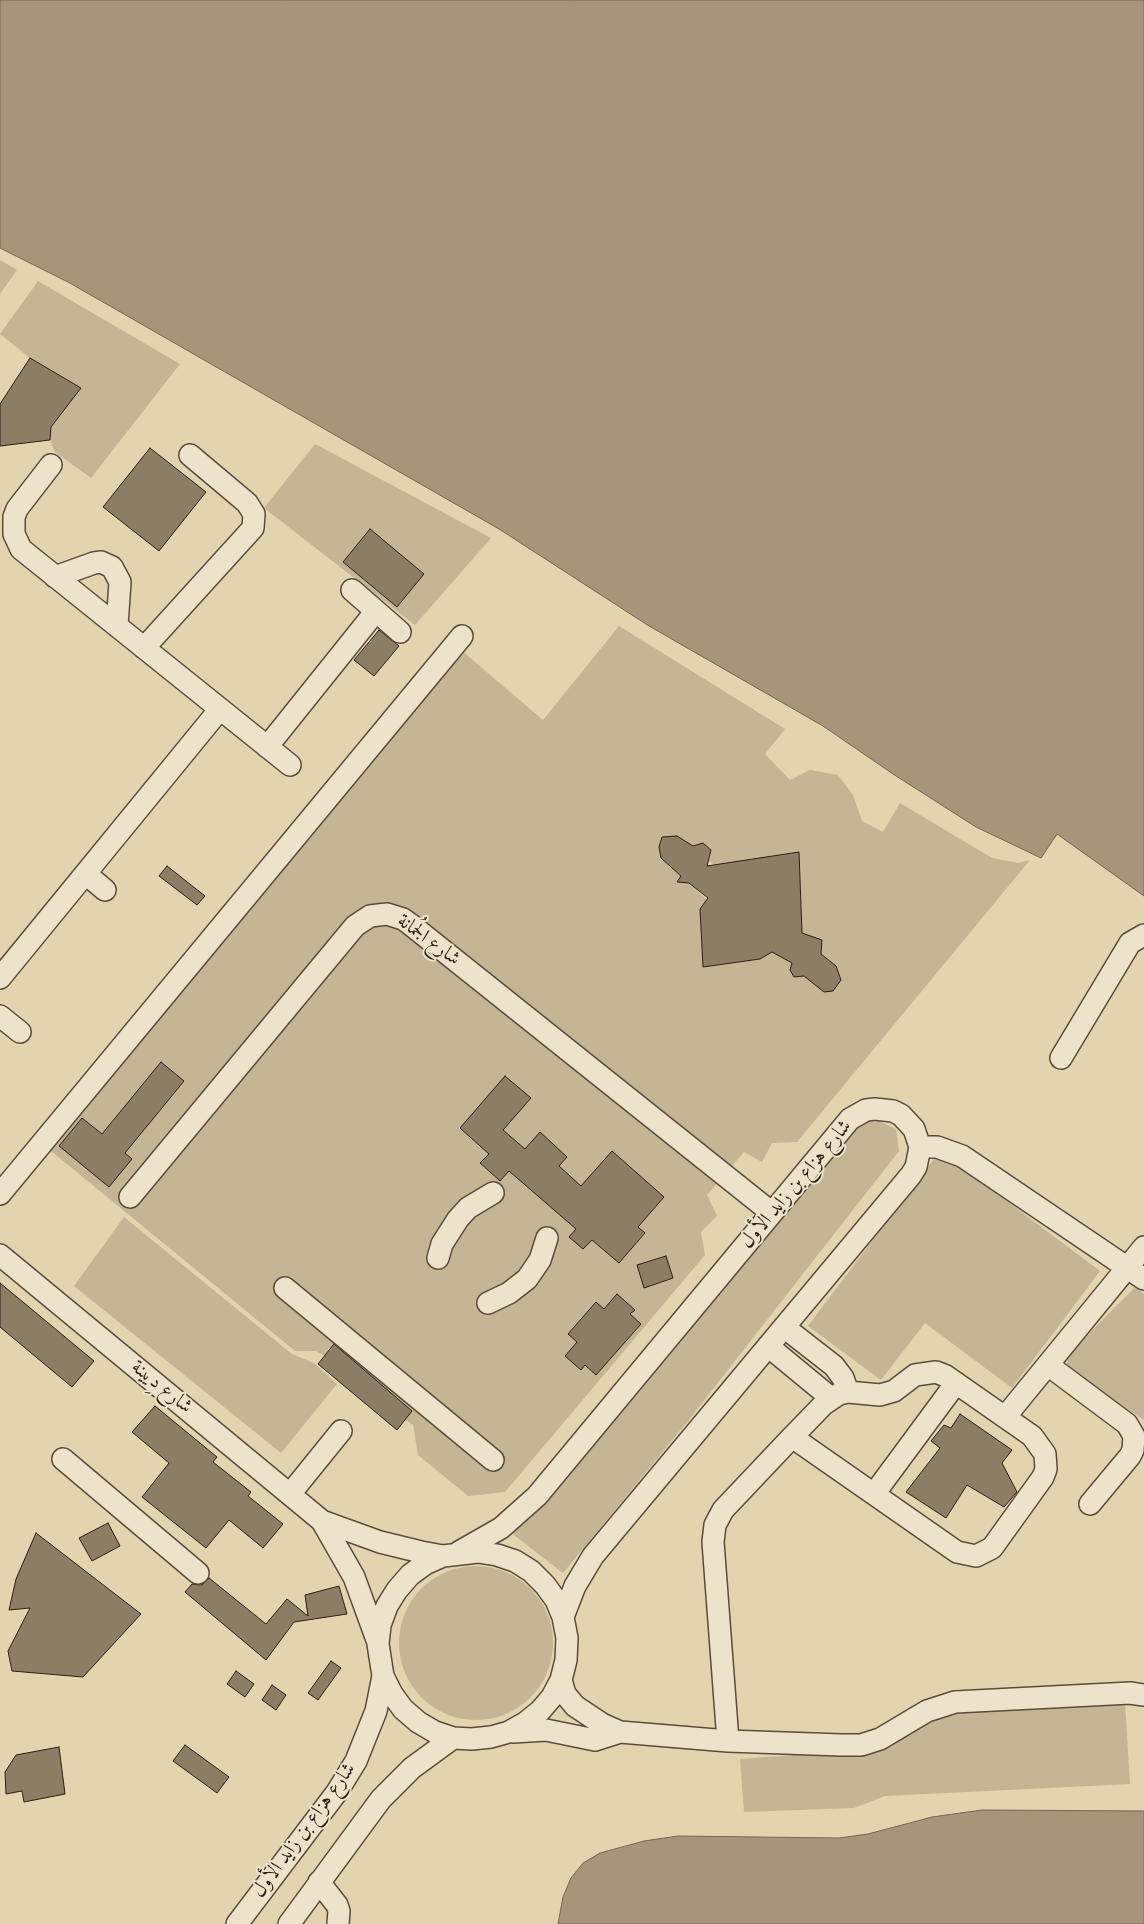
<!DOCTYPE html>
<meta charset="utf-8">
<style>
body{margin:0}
canvas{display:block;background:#e2d4ae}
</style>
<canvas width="1144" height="1924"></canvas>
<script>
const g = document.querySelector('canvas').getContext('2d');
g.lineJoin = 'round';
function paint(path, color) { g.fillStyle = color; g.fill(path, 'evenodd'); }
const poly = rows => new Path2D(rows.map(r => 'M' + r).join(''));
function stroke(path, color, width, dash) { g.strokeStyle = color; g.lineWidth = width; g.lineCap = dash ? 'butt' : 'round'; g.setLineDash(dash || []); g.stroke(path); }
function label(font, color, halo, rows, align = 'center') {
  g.font = font + ' "IM FELL English",Amiri,serif'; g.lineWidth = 4; g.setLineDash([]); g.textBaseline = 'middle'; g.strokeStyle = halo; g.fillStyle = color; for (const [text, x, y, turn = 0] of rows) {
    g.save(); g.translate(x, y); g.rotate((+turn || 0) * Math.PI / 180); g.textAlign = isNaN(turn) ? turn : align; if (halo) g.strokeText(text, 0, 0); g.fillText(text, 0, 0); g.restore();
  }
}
paint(poly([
 [0,260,17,270,0,294],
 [38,281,180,364,91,478,55,452,50,440,51,427,81,388,30,358,0,334],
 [315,444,491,538,415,625,264,508],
 [370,530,424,574,397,607,343,562],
 [619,626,785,729,765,754,790,780,810,770,838,775,853,795,862,821,883,832,900,803,992,858,1018,863,1030,860,797,1142,772,1143,762,1162,744,1152,707,1195,717,1216,701,1232,705,1255,505,1492,468,1496,418,1455,413,1425,405,1420,412,1411,334,1344,325,1356,316,1351,295,1351,51,1151,174,994,461,650,543,720],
 [677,836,693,846,703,843,711,850,708,860,714,865,799,853,802,938,836,966,841,980,833,991,804,976,794,977,790,970,792,963,772,952,760,959,704,967,700,909,707,900,689,883,678,882,681,876,661,858,659,847,662,837],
 [161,1062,184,1081,136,1140,112,1122],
 [506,1076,531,1098,503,1130,525,1149,540,1133,567,1157,559,1166,586,1190,593,1172,612,1151,664,1197,638,1227,645,1234,619,1263,592,1240,583,1249,569,1237,576,1229,509,1171,499,1181,480,1164,489,1154,460,1128],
 [82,1118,132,1158,109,1187,59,1146],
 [666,1256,673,1278,644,1287,637,1265],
 [617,1295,634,1309,630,1314,641,1324,596,1374,585,1365,565,1356,577,1342,568,1334,596,1302,604,1309],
 [873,1118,896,1129,899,1151,688,1421,563,1573,510,1532,848,1129],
 [940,1151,1100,1271,1012,1388,925,1323,881,1380,808,1326],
 [124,1217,292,1354,314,1363,337,1384,281,1453,74,1286],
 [1135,1287,1144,1294,1144,1420,1066,1370,1068,1355],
 '399 1643a77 77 0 1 1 154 0a77 77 0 1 1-154 0Z',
 [1125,1703,1130,1784,885,1796,854,1808,744,1812,740,1759,877,1749,936,1715]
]), '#c4b594');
const water = poly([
 [0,0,1144,0,1144,896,1057,834,1041,858,976,827,893,774,823,726,649,626,499,529,68,282,0,248,0,0],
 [982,1810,1144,1811,1144,1924,558,1924,563,1897,571,1878,583,1863,600,1853,644,1841,678,1836,839,1838,868,1834,932,1817,982,1810]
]);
paint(water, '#a5967a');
stroke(water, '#766652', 1);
const building = poly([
 [30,358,81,388,51,427,50,440,0,446,0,404,30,358],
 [150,448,206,492,159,551,103,507,150,448],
 [370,529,424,574,397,607,343,562,370,529],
 [379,630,399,646,374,676,354,660,379,630],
 [677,836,693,846,703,843,711,850,707,866,799,852,802,933,822,940,821,954,836,966,841,980,833,991,824,992,804,976,794,977,790,970,792,963,772,952,760,959,703,967,700,909,708,898,689,883,677,882,681,876,661,858,659,847,662,837,677,836],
 [167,866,205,896,197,905,159,876,167,866],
 [161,1062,184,1081,125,1153,132,1159,109,1187,59,1146,82,1118,102,1134,161,1062],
 [505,1076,531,1098,503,1130,525,1149,540,1132,567,1157,559,1166,581,1186,612,1151,664,1197,638,1227,645,1233,619,1263,592,1240,583,1249,569,1237,576,1229,509,1171,500,1181,480,1163,489,1154,460,1128,505,1076],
 [666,1256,673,1278,644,1288,637,1265,666,1256],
 [0,1283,94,1361,72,1387,0,1327,0,1283],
 [617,1294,635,1310,630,1314,641,1324,596,1375,585,1365,581,1370,565,1356,577,1342,568,1334,596,1302,604,1309,617,1294],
 [334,1344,412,1411,397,1430,318,1364,334,1344],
 [155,1406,217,1457,213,1462,251,1492,248,1496,283,1524,263,1548,229,1520,206,1548,142,1497,169,1463,132,1432,155,1406],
 [960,1414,1012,1450,1002,1463,1017,1492,1004,1507,967,1485,946,1518,906,1492,940,1448,931,1441,944,1425,951,1428,960,1414],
 [108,1523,120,1546,92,1561,79,1538,108,1523],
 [36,1533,141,1614,83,1677,12,1671,8,1651,30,1608,9,1610,16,1579,36,1533],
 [209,1578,266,1624,287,1599,308,1616,305,1595,339,1586,347,1614,294,1622,266,1660,185,1592,192,1584,202,1585,209,1578],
 [331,1661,341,1668,318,1700,308,1693,331,1661],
 [236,1671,254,1684,245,1697,227,1684,236,1671],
 [272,1685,286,1695,276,1710,262,1700,272,1685],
 [185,1745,229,1777,217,1793,173,1761,185,1745],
 [59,1747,65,1794,24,1802,22,1791,6,1794,5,1772,16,1755,59,1747]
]);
paint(building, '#8c7d65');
stroke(building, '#2f1e16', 1);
const minor = poly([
 [51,465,17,509,14,517,14,534,21,549,290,765],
 [55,577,94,563,101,562,112,567,120,582,117,626],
 [352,590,400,632],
 [144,648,253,528,254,514,247,503,190,455],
 [267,747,376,611],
 [86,874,105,890],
 [0,978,220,709],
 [0,1016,20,1032],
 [1061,1058,1130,943,1144,935],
 [920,1147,937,1147,962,1156,1144,1279],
 [0,1194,462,636],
 [130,1197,355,926,370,916,387,914,403,919,410,924,772,1213],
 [0,1255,322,1521,354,1577,377,1640],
 [438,1258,442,1244,458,1219,468,1208,493,1193],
 [285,1288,493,1460],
 [488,1303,509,1293,527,1279,540,1260,547,1238],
 [784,1327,834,1366,843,1378,848,1392],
 [768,1346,831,1398],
 [1048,1365,1127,1424,1134,1436,1133,1450,1130,1456,1090,1504],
 [936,1372,946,1376,1032,1436,1045,1454,1046,1469,1043,1477,992,1548,976,1556,957,1552,792,1437,824,1404,839,1394,848,1392,880,1395,894,1391,915,1375,936,1372],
 [1005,1417,1144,1247],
 [63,1459,198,1573],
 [290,1494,341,1431],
 [874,1494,956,1383],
 [322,1521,380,1542,421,1552,443,1556,478,1552,497,1555,515,1561,531,1571,545,1585,556,1600,563,1617,567,1638,566,1660,561,1680,552,1697,540,1711,525,1723,509,1732,491,1737,472,1739,453,1738,435,1732,418,1722,403,1709,392,1694,383,1676,378,1644,380,1625,387,1606,397,1590,410,1575,425,1564,443,1556],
 [459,1552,501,1528,537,1496,850,1119,866,1110,875,1109,893,1111,901,1115,914,1129,920,1147,916,1167,911,1175,593,1556,575,1586,563,1617],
 [561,1680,565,1694,575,1706,602,1724,620,1732,728,1741,841,1745,861,1745,880,1739,927,1711,955,1702,1130,1693,1144,1695],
 [513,1732,546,1730,595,1740,620,1732],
 [728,1741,713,1542,715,1525,723,1510,792,1437],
 [319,1882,337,1905,339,1911,338,1924],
 [237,1924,337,1792,356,1761,376,1711,383,1676],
 [289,1924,381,1799,412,1768,453,1738]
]);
stroke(minor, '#5c4c3c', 24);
stroke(minor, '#ece3ca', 21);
label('20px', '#2f1e16', '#ece3ca', [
 ["شارع الجُمانة",428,941,36],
 ["شارع هزاع بن زايد الأول",797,1185,-50],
 ["شارع دِيينة",161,1388,39],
 ["شارع هزاع بن زايد الأول",305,1831,-54]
]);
</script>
